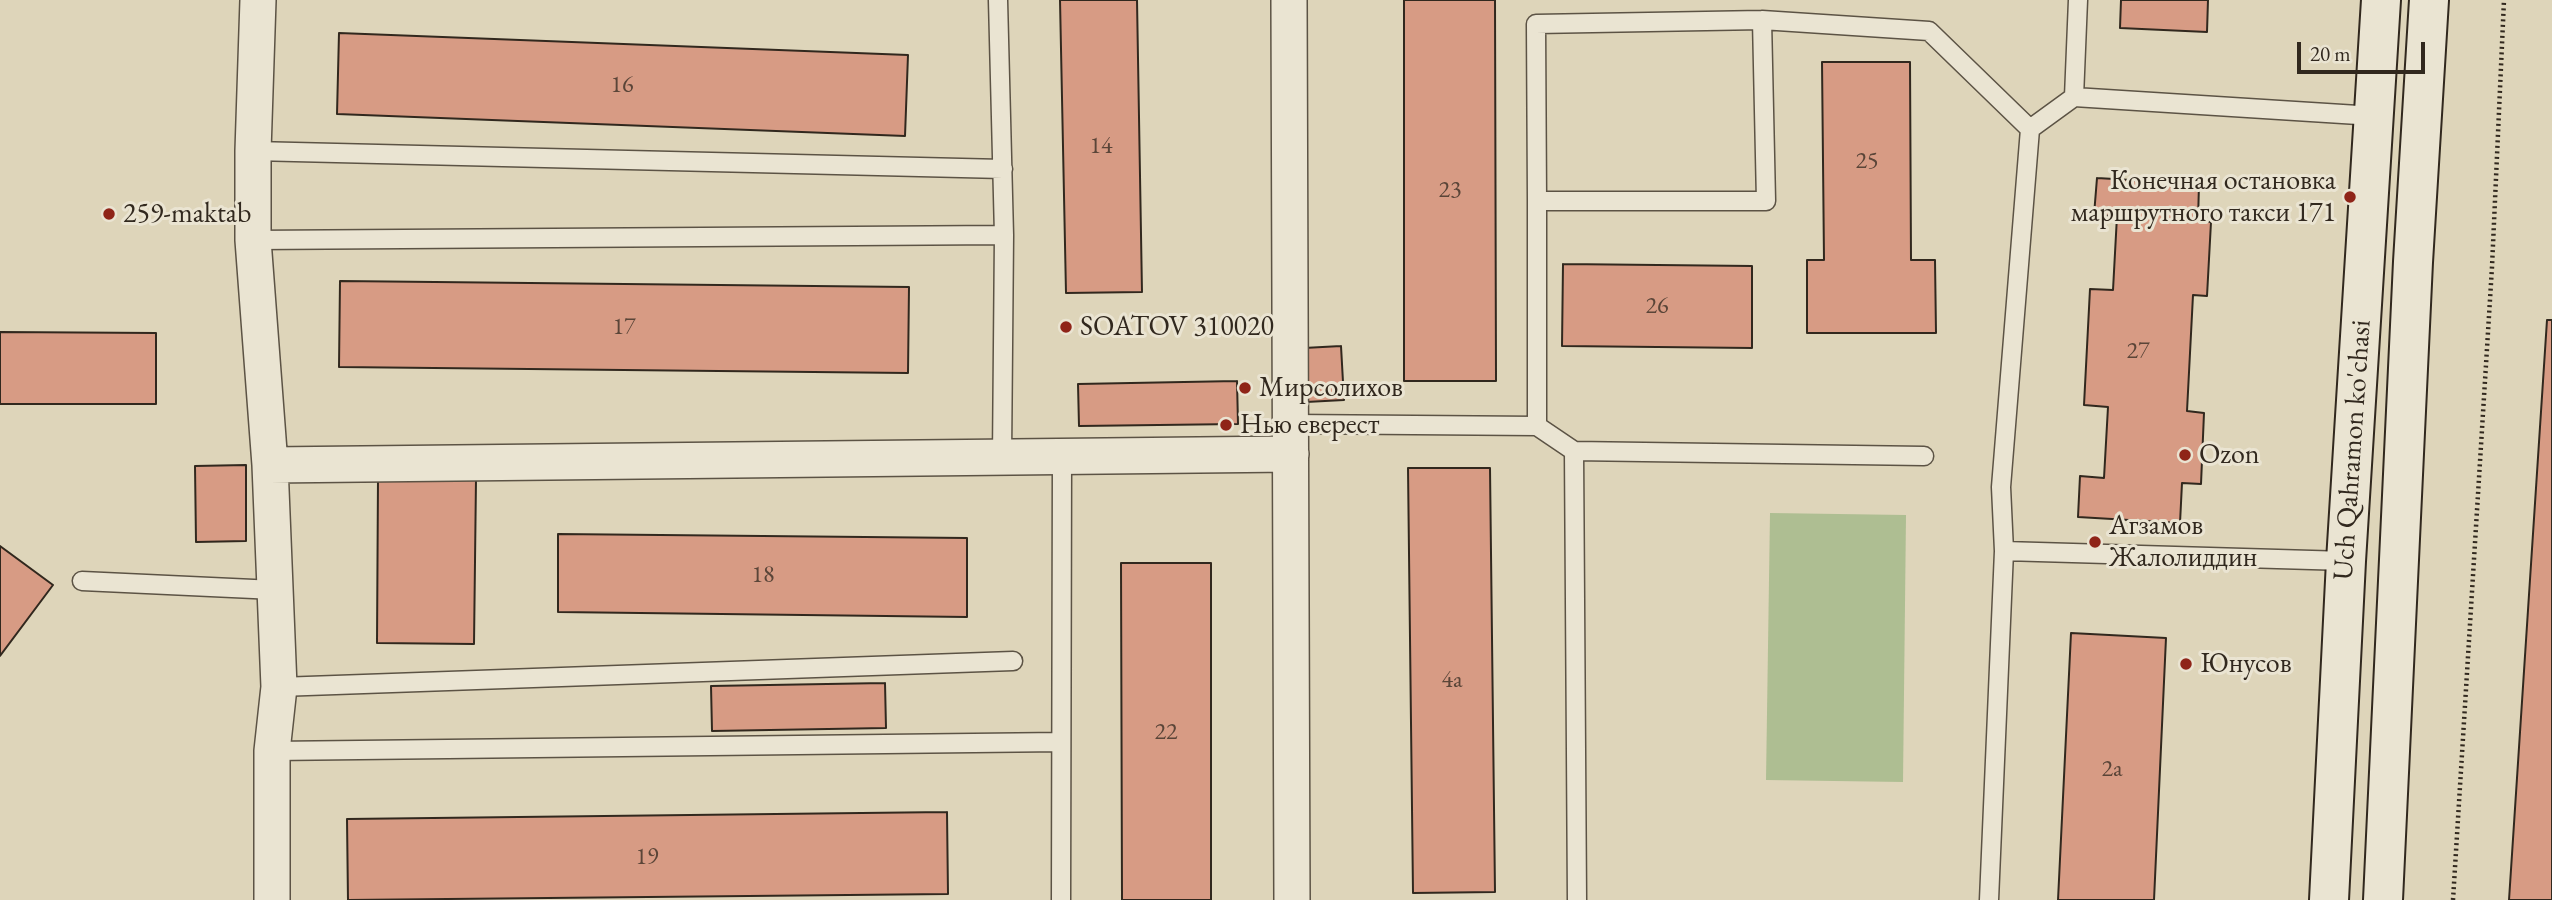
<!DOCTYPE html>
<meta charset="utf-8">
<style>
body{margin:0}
#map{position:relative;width:2552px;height:900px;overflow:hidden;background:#ded5ba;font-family:"EB Garamond",serif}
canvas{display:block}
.scale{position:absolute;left:2297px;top:42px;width:128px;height:32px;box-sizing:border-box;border:4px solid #31281e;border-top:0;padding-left:9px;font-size:21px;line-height:24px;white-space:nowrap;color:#31281e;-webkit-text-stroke:5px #eae4d2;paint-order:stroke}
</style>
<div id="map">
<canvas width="2552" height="900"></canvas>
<div class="scale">20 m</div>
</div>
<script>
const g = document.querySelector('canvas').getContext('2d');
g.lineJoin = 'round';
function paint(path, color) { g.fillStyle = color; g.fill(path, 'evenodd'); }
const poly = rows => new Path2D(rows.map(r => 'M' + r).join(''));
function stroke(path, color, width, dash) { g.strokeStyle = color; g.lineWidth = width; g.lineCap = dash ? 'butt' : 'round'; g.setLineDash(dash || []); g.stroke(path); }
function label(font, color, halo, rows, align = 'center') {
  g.font = font + ' "EB Garamond",serif'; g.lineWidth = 6; g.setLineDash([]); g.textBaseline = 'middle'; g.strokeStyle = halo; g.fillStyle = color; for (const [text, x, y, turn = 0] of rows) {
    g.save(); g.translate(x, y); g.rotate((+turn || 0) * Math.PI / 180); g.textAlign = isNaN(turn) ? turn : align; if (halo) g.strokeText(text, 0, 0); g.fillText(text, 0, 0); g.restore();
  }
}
paint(poly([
 [1770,513,1906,515,1903,782,1766,780]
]), '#aebe92');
const building = poly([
 [1060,0,1137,0,1142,292,1066,293,1060,0],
 [1404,0,1495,0,1496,381,1404,381,1404,0],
 [2121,0,2208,0,2207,32,2120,28,2121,0],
 [339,33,908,55,905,136,337,114,339,33],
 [1822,62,1910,62,1911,260,1935,260,1936,333,1807,333,1807,260,1824,260,1822,62],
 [2097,178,2199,184,2198,221,2211,222,2207,296,2193,295,2187,411,2204,413,2201,484,2182,483,2180,523,2078,517,2080,476,2104,478,2108,407,2084,405,2090,289,2113,290,2117,216,2094,215,2097,178],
 [1563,264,1752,266,1752,348,1562,346,1563,264],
 [340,281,909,287,908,373,339,367,340,281],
 [2547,320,2552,320,2552,900,2509,900,2547,320],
 [0,332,156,333,156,404,0,404,0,332],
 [1341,346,1344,400,1306,402,1304,348,1341,346],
 [1237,381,1238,424,1079,426,1078,384,1237,381],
 [246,465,246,541,196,542,195,466,246,465],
 [1408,468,1490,468,1495,892,1413,893,1408,468],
 [378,478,476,479,474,644,377,643,378,478],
 [558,534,967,538,967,617,558,612,558,534],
 [0,546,53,585,0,656,0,546],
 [1121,563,1211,563,1211,900,1122,900,1121,563],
 [2071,633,2166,638,2154,900,2058,900,2071,633],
 [885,683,886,728,712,731,711,686,885,683],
 [947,812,948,894,348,900,347,819,947,812]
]);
paint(building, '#d79b84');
stroke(building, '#31281e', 2);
const service = poly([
 [998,0,1004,235,1002,457],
 [1762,20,1766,201,1537,201,1536,24,1762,20,1929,31,2030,129],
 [2074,97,2078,0],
 [253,151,1003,169],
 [253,240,1004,235],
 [1291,424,1537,426,1574,451,1577,900],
 [1537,426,1537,201],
 [1574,451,1924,456],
 [2004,551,2346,561],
 [82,581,275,590],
 [279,687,1013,661],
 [272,751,1061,742],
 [1061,900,1062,456],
 [1989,900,2004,551,2001,487,2030,129,2074,97,2374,116]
]);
const minor = poly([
 [258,0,253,151,253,240,270,465,279,687,272,751,272,900],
 [1289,0,1292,900],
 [270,465,1291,454]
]);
const secondary = poly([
 [2329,900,2346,561,2381,0],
 [2383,900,2413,262,2429,0]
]);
stroke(service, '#5c5345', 21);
stroke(minor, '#5c5345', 38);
stroke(secondary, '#31281e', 42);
stroke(poly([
 [2453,900,2492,267,2504,0]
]), '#31281e', 4.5, [2, 3.5]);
stroke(service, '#eae4d2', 18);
stroke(minor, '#eae4d2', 35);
stroke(secondary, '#eae4d2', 38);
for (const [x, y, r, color] of [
 [2350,197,7,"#8f2418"],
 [109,214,7,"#8f2418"],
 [1066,327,7,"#8f2418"],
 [1245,388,7,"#8f2418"],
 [1226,425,7,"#8f2418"],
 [2185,455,7,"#8f2418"],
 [2095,542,7,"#8f2418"],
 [2186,664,7,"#8f2418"]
]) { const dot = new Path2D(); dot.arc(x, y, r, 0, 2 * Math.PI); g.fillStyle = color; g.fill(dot); stroke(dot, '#eae4d2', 2.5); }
label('24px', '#5a4538', null, [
 ["16",622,85],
 ["14",1101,146],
 ["25",1867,161],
 ["23",1450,190],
 ["26",1657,306],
 ["17",624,327],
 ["27",2138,351],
 ["18",763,575],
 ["4а",1452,680],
 ["22",1166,732],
 ["2a",2112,769],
 ["19",647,857]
]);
label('28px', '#31281e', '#eae4d2', [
 ["Конечная остановка",2336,181,"right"],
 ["маршрутного такси 171",2336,213,"right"],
 ["259-maktab",123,214],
 ["SOATOV 310020",1080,327],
 ["Мирсолихов",1259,388],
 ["Нью еверест",1240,425],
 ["Ozon",2199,455],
 ["Агзамов",2109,526],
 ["Жалолиддин",2109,558],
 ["Юнусов",2200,664]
], 'left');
label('28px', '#31281e', '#eae4d2', [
 ["Uch Qahramon ko'chasi",2353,450,-86]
]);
</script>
